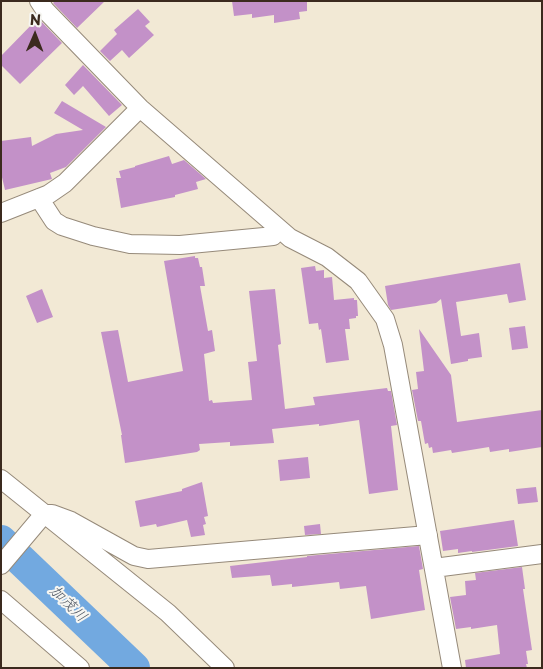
<!DOCTYPE html>
<meta charset="utf-8">
<style>
body{margin:0}
#map{position:relative;width:543px;height:669px;overflow:hidden;background:#f2e9d5;font-family:"Playpen Sans",sans-serif}
canvas{display:block}
.frame{position:absolute;inset:0;border:2px solid #3b2a1e;pointer-events:none}
.north{position:absolute;left:10px;top:10px;width:50px;height:50px;-webkit-text-stroke:4px #f6f6f2;paint-order:stroke;rotate:1deg;font-size:14px;font-weight:700;line-height:20px;text-align:center;color:#3b2a1e}
.north::after{content:'';display:block;margin:auto;width:18px;height:22px;background:#3b2a1e;clip-path:polygon(50% 0,100% 100%,50% 72%,0 100%)}
</style>
<div id="map">
<canvas width="543" height="669"></canvas>
<div class="frame"></div>
<div class="north">N</div>
</div>
<script>
const g = document.querySelector('canvas').getContext('2d');
g.lineJoin = 'round';
const poly = rows => new Path2D(rows.map(r => 'M' + r).join(''));
function stroke(path, color, width, dash) { g.strokeStyle = color; g.lineWidth = width; g.lineCap = dash ? 'butt' : 'round'; g.setLineDash(dash || []); g.stroke(path); }
function paint(path, color) { g.fillStyle = color; g.fill(path, 'evenodd'); }
function label(font, color, halo, rows, align = 'center') {
  g.font = font + ' "Playpen Sans","Klee One",sans-serif'; g.lineWidth = 4; g.setLineDash([]); g.textBaseline = 'middle'; g.strokeStyle = halo; g.fillStyle = color; for (const [text, x, y, turn = 0] of rows) {
    g.save(); g.translate(x, y); g.rotate((+turn || 0) * Math.PI / 180); g.textAlign = isNaN(turn) ? turn : align; if (halo) g.strokeText(text, 0, 0); g.fillText(text, 0, 0); g.restore();
  }
}
stroke(poly([
 [1,541,134,668]
]), '#72a9e0', 32);
paint(poly([
 [55,1,105,1,77,28,53,3],
 [232,1,307,1,307,11,299,12,300,19,274,23,274,15,252,18,252,14,234,16],
 [138,9,150,22,145,26,154,35,129,58,122,50,110,61,100,51,117,34,114,30],
 [38,18,62,43,20,84,1,65,1,56],
 [83,65,122,105,109,116,83,86,74,95,65,85],
 [62,101,106,127,66,167,50,173,52,179,5,190,1,173,1,141,31,137,32,146,56,134,83,130,54,113],
 [169,156,172,164,184,160,206,179,196,182,198,189,175,195,175,197,121,208,116,178,121,178,119,171,135,167,135,166],
 [195,256,195,258,198,258,200,267,202,267,205,286,200,286,208,331,212,330,215,351,204,354,209,401,212,400,213,403,252,400,248,362,257,361,249,291,275,289,281,344,278,345,285,409,315,405,313,397,387,388,388,391,391,391,397,425,391,426,398,490,369,494,359,420,319,426,319,424,272,429,274,443,230,446,230,442,199,444,200,450,197,452,125,463,121,435,122,435,101,332,118,330,128,382,183,371,164,261],
 [520,263,526,300,509,303,507,294,456,302,461,336,479,333,482,357,468,359,468,361,451,364,441,299,436,303,391,310,388,305,385,286],
 [315,266,316,271,324,270,324,278,332,277,334,300,354,298,354,300,357,300,358,316,356,316,356,318,349,319,350,329,345,329,349,360,326,363,321,329,319,330,318,323,309,324,301,268],
 [42,289,53,317,37,323,26,296],
 [525,326,528,348,512,350,509,328],
 [419,329,451,375,457,422,542,410,542,447,509,452,509,449,490,452,489,447,452,453,451,450,433,453,432,447,429,448,428,443,425,444,421,421,418,421,412,390,418,389,416,372,424,371],
 [308,457,310,478,280,481,278,460],
 [202,482,208,516,204,517,206,524,203,525,205,535,191,537,187,520,157,527,156,524,140,527,135,501,182,491,182,489],
 [536,487,538,502,518,504,516,489],
 [514,520,518,546,472,552,472,551,458,553,458,549,443,551,440,531],
 [320,524,321,534,305,535,304,526],
 [419,546,423,569,419,570,425,610,371,619,366,586,340,589,339,582,292,587,292,584,272,586,270,575,232,578,230,566,307,557,307,556],
 [522,567,525,589,523,589,532,650,526,651,528,664,526,664,527,668,466,668,465,660,500,654,497,625,471,629,471,627,456,629,450,597,466,595,465,581,476,580,475,573]
]), '#c391c8');
const minor = poly([
 [39,1,45,10,140,108,290,238,327,257,358,281,385,319,393,345,452,668],
 [39,198,54,221,62,226,93,236,130,244,180,245,264,237,273,236,278,228],
 [1,213,49,194,65,183,140,108],
 [1,479,168,613,225,668],
 [1,565,44,514,52,514,71,521,134,556,148,559,428,535],
 [434,568,542,554],
 [1,600,80,668]
]);
stroke(minor, '#968a7a', 20);
stroke(minor, '#fff', 18);
label('italic 15px', '#4e5662', '#f6f6f2', [
 ["加茂川",68,604,44]
]);
</script>
